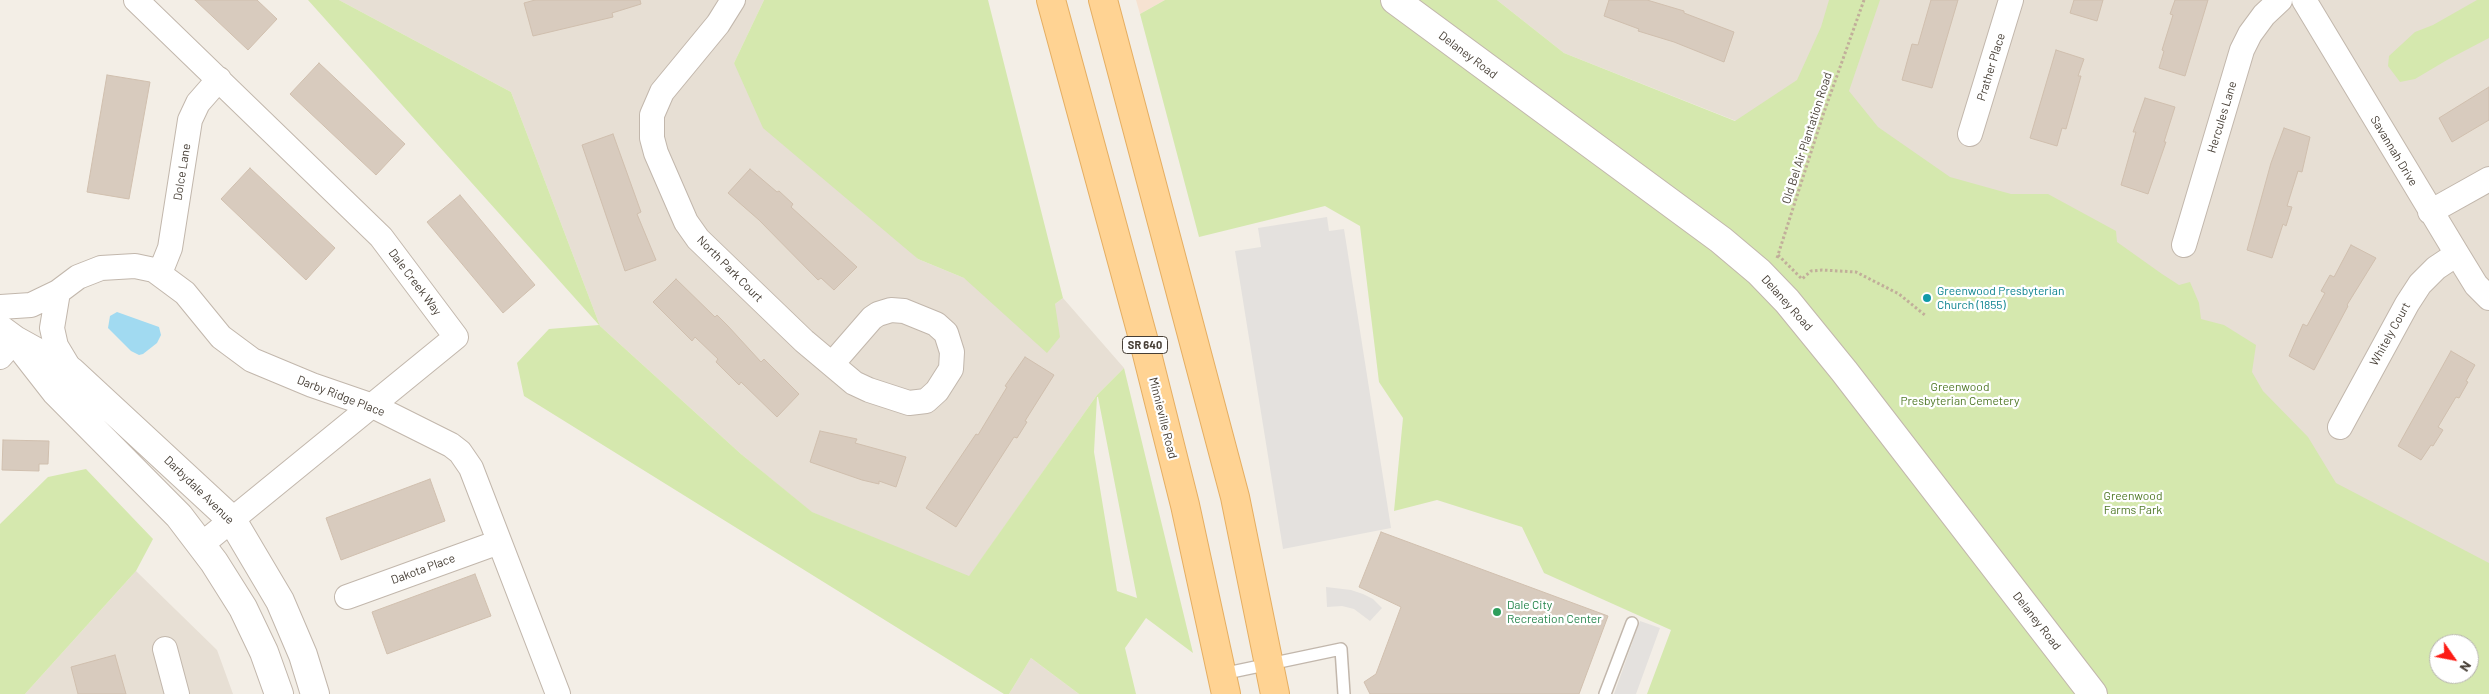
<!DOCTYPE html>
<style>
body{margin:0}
#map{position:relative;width:2489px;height:694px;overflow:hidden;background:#f3eee6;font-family:Barlow,sans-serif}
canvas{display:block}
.north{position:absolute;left:2429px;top:634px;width:50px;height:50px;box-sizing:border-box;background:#fff;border:1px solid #b5b2ae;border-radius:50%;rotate:123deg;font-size:14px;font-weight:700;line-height:20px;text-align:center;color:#463e35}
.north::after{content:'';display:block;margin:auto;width:18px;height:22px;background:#fd1b14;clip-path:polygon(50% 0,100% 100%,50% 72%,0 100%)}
</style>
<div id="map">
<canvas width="2489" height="694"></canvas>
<div class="north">N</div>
</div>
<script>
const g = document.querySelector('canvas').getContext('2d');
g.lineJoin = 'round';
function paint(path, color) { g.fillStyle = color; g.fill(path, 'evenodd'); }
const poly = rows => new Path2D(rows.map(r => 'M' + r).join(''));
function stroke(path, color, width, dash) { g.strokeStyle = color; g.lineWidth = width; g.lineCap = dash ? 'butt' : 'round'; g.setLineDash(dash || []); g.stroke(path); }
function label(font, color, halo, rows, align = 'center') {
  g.font = font + ' Barlow,sans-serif'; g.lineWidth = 4.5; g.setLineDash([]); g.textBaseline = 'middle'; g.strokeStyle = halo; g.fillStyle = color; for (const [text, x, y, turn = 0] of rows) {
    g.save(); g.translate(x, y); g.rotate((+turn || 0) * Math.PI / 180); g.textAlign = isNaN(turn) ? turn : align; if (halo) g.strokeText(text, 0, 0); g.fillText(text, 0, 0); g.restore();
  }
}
paint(poly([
 [339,0,764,0,734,63,918,259,964,278,1055,304,1063,298,1124,368,1097,395,969,577,811,512,741,454,600,326,511,92],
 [1497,0,2489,0,2489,590,1865,172,1564,53],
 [136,571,217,650,233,694,25,694],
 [1031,658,1079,694,1009,694]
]), '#e7dfd4');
paint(poly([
 [1136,0,1165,0,1140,14]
]), '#f6e2d1');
paint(poly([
 [308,0,339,0,511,92,600,326,741,454,812,512,969,576,1097,395,1124,368,1193,653,1146,618,1125,648,1136,694,1079,694,1031,658,1009,694,1004,694,524,396,517,363,549,329,599,325],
 [1097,397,1098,397,1137,598,1117,591,1094,452],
 [764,0,988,0,1063,298,1055,304,1060,337,1047,353,964,278,918,259,763,128,734,63],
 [1165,0,1497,0,1564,53,1735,121,1797,80,1821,27,1829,0,1880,0,1849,91,1878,127,1950,177,2011,194,2048,194,2116,231,2117,242,2162,274,2179,285,2190,282,2199,303,2201,319,2224,325,2256,345,2252,372,2263,391,2308,437,2336,483,2489,563,2489,694,1647,694,1671,630,1544,573,1522,527,1437,500,1394,511,1403,418,1379,382,1360,226,1325,206,1199,237,1140,14],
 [2439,644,2469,644,2469,674,2439,674],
 [2477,0,2489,0,2489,38,2447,60,2415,79,2400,82,2388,66,2389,56,2415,32,2433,25],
 [86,469,153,539,136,571,25,694,0,694,0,524,48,477]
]), '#d5e8ae');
paint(poly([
 [1327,217,1329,231,1344,229,1391,528,1283,549,1235,251,1261,247,1258,228],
 [1326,587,1351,590,1363,594,1373,599,1382,608,1370,621,1354,609,1342,606,1327,607],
 [1640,621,1660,628,1636,694,1614,694]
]), '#e4e1de');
paint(poly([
 [117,312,159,327,161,335,157,343,143,354,139,355,131,351,108,328,110,316]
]), '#a1daf1');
const building = poly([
 [195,0,257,0,277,19,248,50,195,0],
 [535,0,640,0,641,4,612,13,613,17,533,36,524,3,535,0],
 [1609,0,1647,0,1684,11,1684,13,1734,32,1724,62,1674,42,1638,31,1639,29,1604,16,1609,0],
 [1931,0,1958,0,1932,88,1902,80,1912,44,1918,45,1931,0],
 [2074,0,2103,0,2097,21,2070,13,2074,0],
 [2175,0,2208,0,2185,76,2159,68,2164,51,2162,50,2173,15,2170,14,2175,0],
 [2056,50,2084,59,2078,76,2081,76,2066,129,2062,128,2057,146,2030,138,2056,50],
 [319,63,405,144,376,175,290,94,319,63],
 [107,75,150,82,129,199,87,192,107,75],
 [2489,87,2489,120,2452,142,2439,118,2489,87],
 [2145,98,2175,107,2164,142,2166,142,2148,194,2121,185,2136,132,2133,132,2145,98],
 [2284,128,2310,137,2302,172,2298,171,2287,206,2292,207,2286,226,2283,224,2272,258,2247,250,2271,163,2284,128],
 [613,134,641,212,637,214,656,260,625,271,582,145,613,134],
 [250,168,335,248,306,280,221,199,250,168],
 [750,169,777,192,779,191,793,204,791,207,857,267,834,290,821,278,818,280,759,220,728,193,750,169],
 [460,195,535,285,503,313,427,222,460,195],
 [2351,245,2376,258,2347,305,2348,306,2314,370,2289,356,2303,324,2307,326,2325,293,2321,291,2330,275,2334,277,2351,245],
 [676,279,715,317,717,315,728,326,761,362,764,359,799,394,777,417,741,382,739,385,716,362,718,359,695,337,692,341,653,302,676,279],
 [2451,351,2475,365,2466,381,2468,382,2459,398,2456,397,2438,427,2443,430,2433,446,2431,445,2421,460,2398,446,2451,351],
 [1025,357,1054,375,1025,421,1027,422,1017,438,1014,437,956,527,926,508,976,434,978,435,1007,387,1005,386,1025,357],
 [820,431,857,439,855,443,906,457,896,487,879,481,879,484,862,480,810,462,820,431],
 [3,440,49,441,48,464,39,464,39,471,2,470,3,440],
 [430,479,445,521,341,560,326,518,430,479],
 [1381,532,1608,616,1579,694,1370,694,1364,682,1376,674,1401,607,1359,587,1381,532],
 [475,574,491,616,387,654,372,612,475,574],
 [115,655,126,694,78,694,71,667,115,655]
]);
paint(building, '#d8cbbe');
stroke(building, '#d0bfae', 1);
const service = poly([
 [1222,674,1341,649,1344,694],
 [1605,694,1632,623]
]);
const minor = poly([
 [136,0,381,237,456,337,201,545],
 [733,0,718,24,662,92,652,115,652,138,656,153,686,222,698,239,804,341,854,383,869,390,909,403,926,401,937,391,951,369,952,352,946,333,936,324,904,311,891,310,878,314,872,318,832,364],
 [2304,0,2457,254,2476,285,2489,298],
 [1970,134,2011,0],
 [2430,212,2489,179],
 [2184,245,2242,50,2250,34,2264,15,2280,0],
 [160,273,170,248,190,120,198,103,219,79],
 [58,292,52,328,56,346,71,371],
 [0,307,31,305,58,292,78,277,101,268,135,266,154,270,185,293,221,337,252,360,312,385,373,406,451,445,460,452,471,468,558,694],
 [0,357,15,340],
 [2340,427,2407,304,2420,284,2436,268,2457,254],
 [347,597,499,542],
 [165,649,177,694]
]);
const tertiary = poly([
 [1395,0,1721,240,1759,272,1787,301,1844,371,2093,694],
 [0,329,15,340,71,371,232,520,280,601,303,655,315,694],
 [24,351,56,392,179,516,214,562,243,608,264,652,279,694]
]);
const primary = poly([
 [1051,0,1143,338,1185,505,1226,694],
 [1103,0,1235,497,1275,694]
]);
stroke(service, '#c2b7ac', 14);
stroke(minor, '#c2b7ac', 26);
stroke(tertiary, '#c2b7ac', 30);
stroke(primary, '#e5ae62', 30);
stroke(poly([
 [1778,255,1802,279,1811,271,1822,270,1856,272,1899,294,1926,316],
 [1777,258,1823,115,1864,0]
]), '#c1ae9a', 3, [2.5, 2.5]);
stroke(service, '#fff', 11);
stroke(minor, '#fff', 24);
stroke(tertiary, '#fff', 28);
stroke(primary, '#ffd393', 28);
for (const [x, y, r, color] of [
 [1927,298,5,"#0f9aa8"],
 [1497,612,5,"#2e9e5b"]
]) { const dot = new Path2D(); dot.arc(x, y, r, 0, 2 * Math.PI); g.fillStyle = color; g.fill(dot); stroke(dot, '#fff', 2); }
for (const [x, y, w] of [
 [1145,345,45]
]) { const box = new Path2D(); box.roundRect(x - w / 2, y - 8.5, w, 17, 4); g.fillStyle = '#fff'; g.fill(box); stroke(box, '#463e35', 1); }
label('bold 11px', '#463e35', null, [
 ["SR 640",1145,345]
]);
label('12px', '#463e35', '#fff', [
 ["Delaney Road",1468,55,37],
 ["Prather Place",1991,67,-73],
 ["Hercules Lane",2222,117,-73],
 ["Old Bel Air Plantation Road",1807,138,-72],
 ["Savannah Drive",2394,151,59],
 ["Dolce Lane",182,172,-81],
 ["North Park Court",730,269,45],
 ["Dale Creek Way",415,282,53],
 ["Delaney Road",1787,303,48],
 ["Whitely Court",2390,334,-61],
 ["Darby Ridge Place",341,396,21],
 ["Minnieville Road",1163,418,76],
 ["Darbydale Avenue",199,490,44],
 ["Dakota Place",423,569,-20],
 ["Delaney Road",2037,621,52]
]);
label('12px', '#0d838f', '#fff', [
 ["Greenwood Presbyterian",1937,291],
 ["Church (1855)",1937,305]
], 'left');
label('12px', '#507928', '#fff', [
 ["Greenwood",1960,387],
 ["Presbyterian Cemetery",1960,401],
 ["Greenwood",2133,496],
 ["Farms Park",2133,510]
]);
label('12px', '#27864d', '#fff', [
 ["Dale City",1507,605],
 ["Recreation Center",1507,619]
], 'left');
</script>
